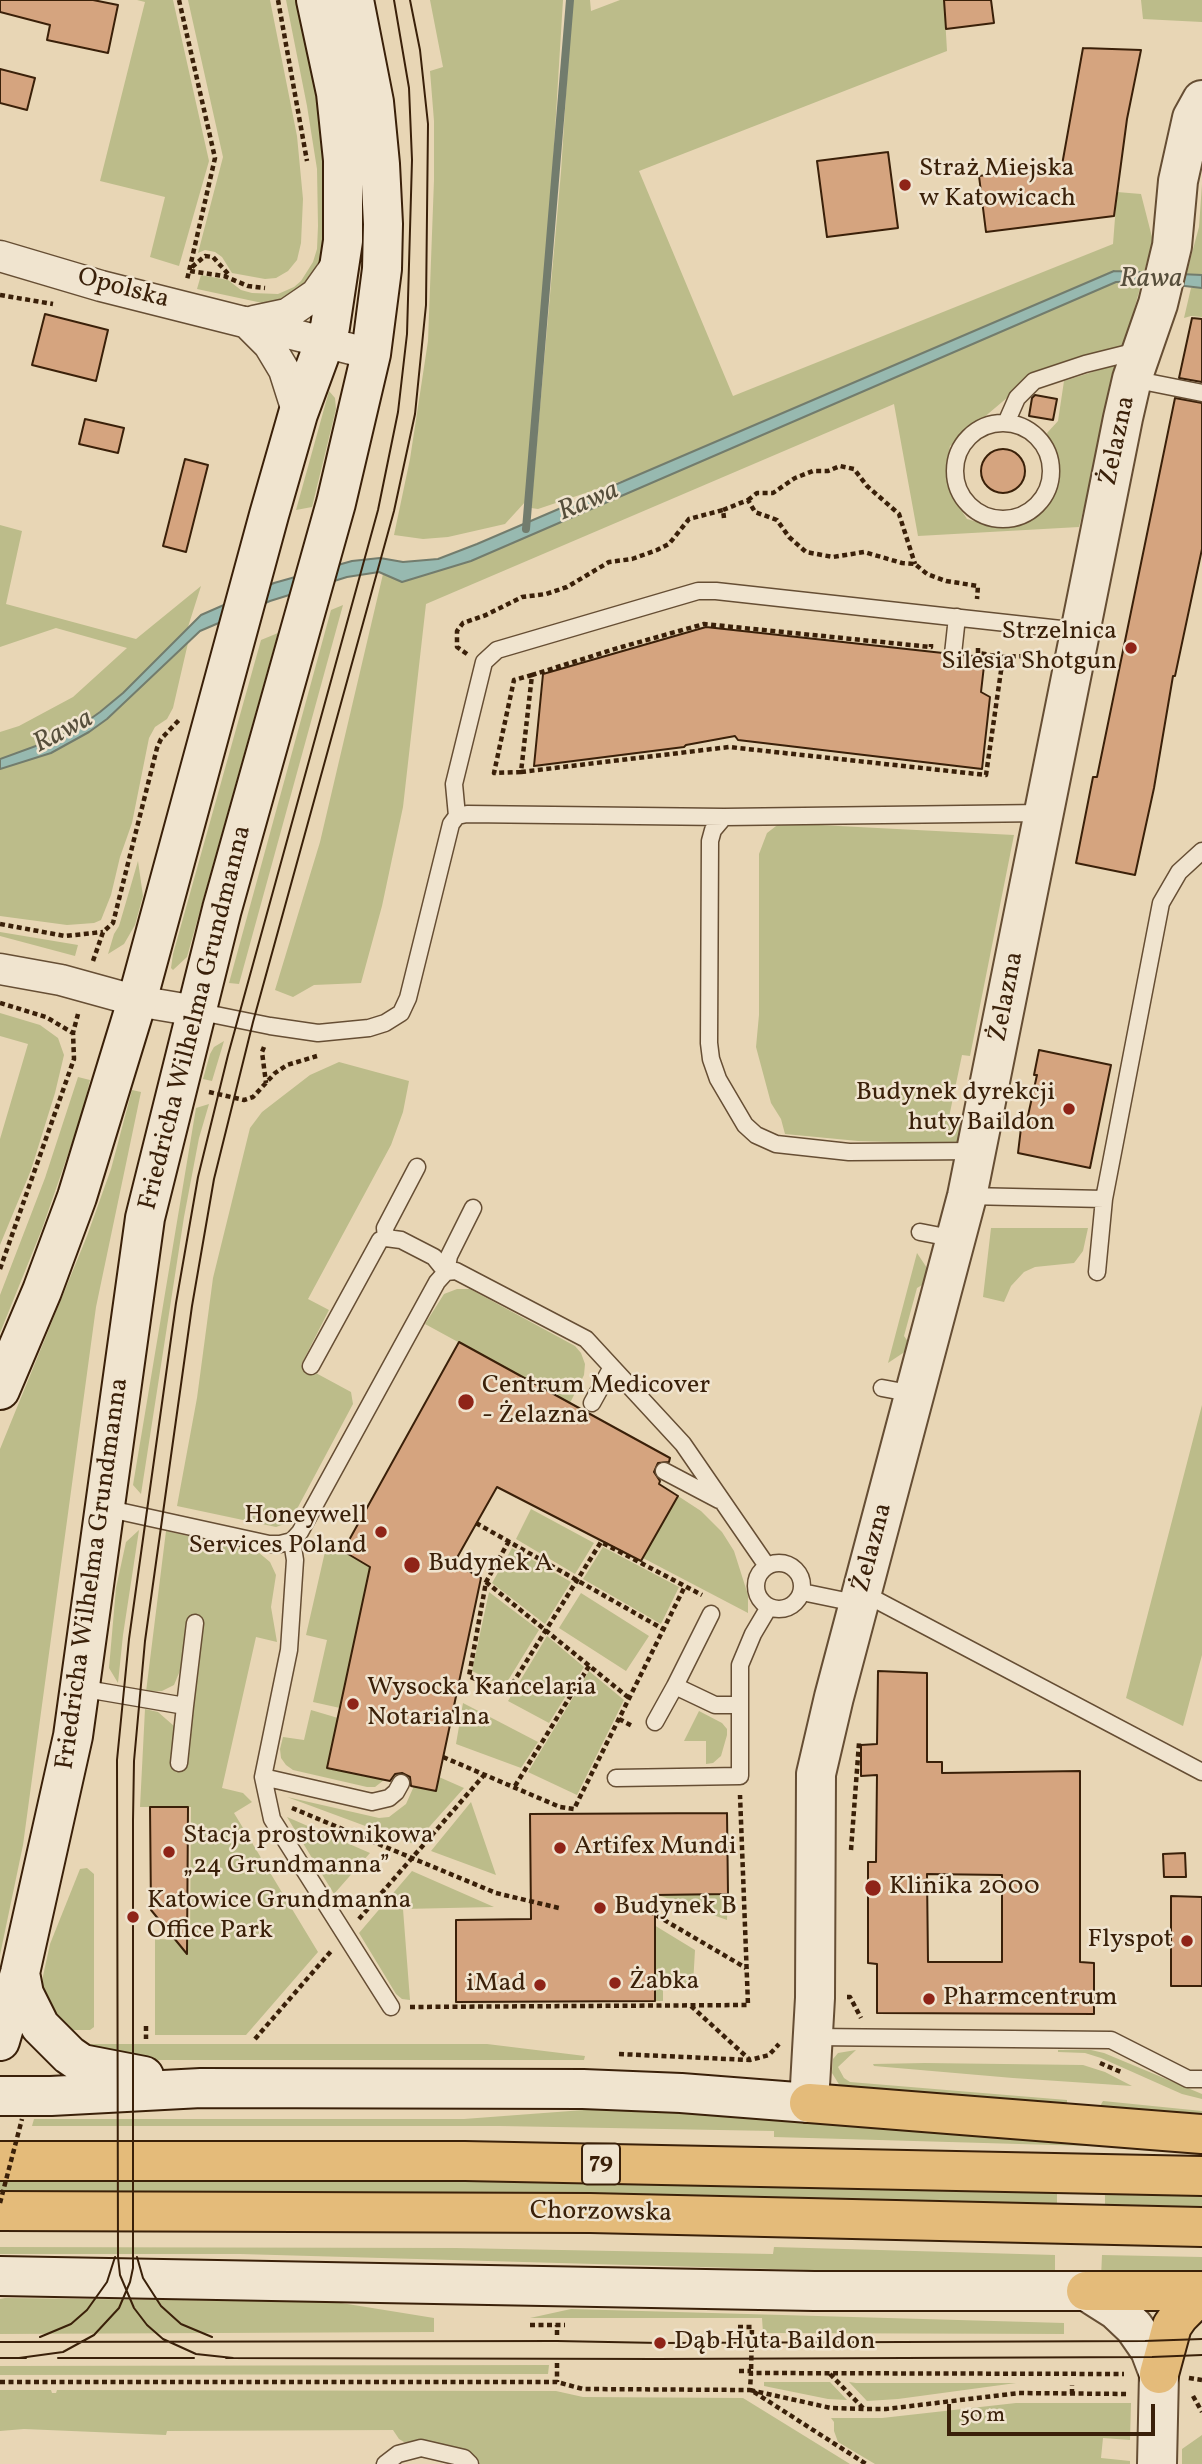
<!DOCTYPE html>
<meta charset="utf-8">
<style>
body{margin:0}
#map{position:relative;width:1202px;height:2464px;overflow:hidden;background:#e8d6b5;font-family:Vollkorn,serif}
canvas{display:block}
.scale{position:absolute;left:947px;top:2404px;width:208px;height:32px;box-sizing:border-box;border:4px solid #3a2009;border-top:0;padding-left:9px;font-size:21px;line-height:24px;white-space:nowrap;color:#3a2009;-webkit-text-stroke:5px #f0e4cf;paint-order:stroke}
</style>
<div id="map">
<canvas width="1202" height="2464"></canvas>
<div class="scale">50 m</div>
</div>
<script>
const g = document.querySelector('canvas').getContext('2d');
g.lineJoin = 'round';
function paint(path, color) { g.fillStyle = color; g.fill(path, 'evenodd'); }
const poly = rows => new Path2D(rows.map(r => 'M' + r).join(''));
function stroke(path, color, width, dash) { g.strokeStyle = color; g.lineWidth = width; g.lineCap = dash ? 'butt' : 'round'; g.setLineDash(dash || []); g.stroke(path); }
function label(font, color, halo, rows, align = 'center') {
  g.font = font + ' Vollkorn,serif'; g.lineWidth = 5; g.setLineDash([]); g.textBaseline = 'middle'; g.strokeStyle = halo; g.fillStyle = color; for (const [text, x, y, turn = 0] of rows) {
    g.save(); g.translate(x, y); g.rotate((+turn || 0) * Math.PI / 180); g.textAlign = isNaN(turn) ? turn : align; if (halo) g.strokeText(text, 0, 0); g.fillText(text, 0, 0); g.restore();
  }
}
paint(poly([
 [137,0,173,0,209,161,179,266,150,257,165,197,100,181,145,2],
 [188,0,270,0,297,136,303,199,301,243,297,260,288,271,276,278,265,279,232,273,222,257,215,252,205,250,198,253,223,157],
 [286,0,300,0,321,92,329,210,322,266,297,296,267,304,197,289,201,275,228,280,241,290,252,293,278,294,294,287,301,281,313,262,317,249,318,226,317,169,307,106],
 [430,0,563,0,549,228,526,501,505,524,448,537,423,539,394,535,410,459,428,341,434,180,434,121,430,71,443,67],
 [572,0,590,0,591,11,620,0,944,0,947,51,639,171,733,396,1113,244,1117,192,1141,194,1153,241,1144,272,1114,271,633,477,538,509,531,508,561,172],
 [1141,0,1202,0,1202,22,1143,19],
 [1202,184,1202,275,1186,275,1199,227],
 [1142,281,1124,346,1031,374,1008,397,950,446,946,468,952,496,967,519,988,525,1016,524,1040,512,1052,498,1060,479,1059,462,1047,433,1058,421,1064,381,1121,363,1079,527,918,536,894,404,426,604,403,807,382,906,361,983,314,985,293,997,275,990,320,842,383,574,402,582,471,561,1116,282],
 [1191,288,1202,288,1202,317,1191,316,1184,318],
 [329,391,335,398,336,409,312,507,296,510],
 [0,525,22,531,6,604,136,639,201,586,188,627,123,694,79,727,29,750,0,759,0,732,19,726,73,697,127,648,56,628,0,647],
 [343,605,239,984,229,983,331,610],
 [278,633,187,957,173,970,171,968,173,954,261,640],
 [188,643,173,708,167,719,155,727,149,738,132,823,120,857,111,895,101,920,94,923,67,925,0,916,0,769,51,753,89,732,107,719],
 [780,823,1014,835,970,1056,962,1055,948,1122,967,1126,962,1144,858,1141,785,1134,781,1119,771,1103,756,1047,759,1015,759,854,767,833],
 [138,861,143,896,135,925,124,944,108,954,114,934,119,926],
 [0,932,78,945,75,956,0,936],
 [0,1013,40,1025,58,1038,64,1055,55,1093,31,1170,0,1245,0,1139,28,1044,0,1036],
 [224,1041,212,1081,203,1079,210,1054,214,1047],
 [339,1062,409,1081,403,1112,391,1145,308,1299,329,1310,301,1365,351,1392,353,1404,290,1522,276,1527,177,1506,197,1398,213,1278,250,1128,262,1112,310,1075],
 [78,1077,90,1080,82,1114,42,1229,0,1333,0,1295,45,1178],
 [132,1090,141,1092,96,1307,23,1845,0,1955,0,1449,87,1236,111,1169],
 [209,1104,199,1138,184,1217,141,1494,133,1485,196,1108],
 [991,1228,1088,1228,1083,1251,1074,1263,1035,1267,1024,1272,1011,1286,1004,1302,983,1297],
 [917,1253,927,1268,929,1281,917,1288,904,1336,912,1347,888,1363],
 [457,1289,470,1289,575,1346,581,1353,585,1364,584,1375,570,1403,425,1324,444,1294],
 [1202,1405,1202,1655,1183,1726,1126,1698],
 [678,1496,701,1511,722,1532,734,1551,748,1595,748,1613,643,1558],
 [531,1509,594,1543,575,1574,516,1539],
 [139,1530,123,1635,118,1683,109,1668,116,1588,126,1542],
 [166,1531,258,1552,270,1562,276,1575,271,1607,277,1642,256,1637,222,1788,243,1793,252,1802,234,1813,318,1952,246,2035,155,2035,155,1939,190,1940,191,1807,140,1807,145,1709,158,1712,174,1726,175,1737,174,1763,187,1765,201,1620,174,1685,162,1691,146,1692],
 [327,1543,370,1567,340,1708,313,1702,327,1640,306,1635],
 [603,1547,679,1587,661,1624,583,1579],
 [512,1548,571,1582,545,1624,492,1583],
 [489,1592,539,1630,504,1687,472,1671],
 [581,1593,649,1636,626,1671,559,1628],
 [547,1636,584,1667,549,1723,508,1701],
 [589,1671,624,1700,577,1795,528,1772],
 [463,1703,538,1742,521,1768,456,1744],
 [311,1710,338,1718,328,1768,384,1780,375,1787,367,1787,293,1770,286,1765,281,1758,280,1749,283,1737,304,1740],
 [699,1711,722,1723,727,1729,727,1735,721,1756,713,1763,706,1764,706,1741,684,1741],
 [439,1777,464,1788,414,1844,287,1797,379,1818,389,1817,406,1804,414,1786],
 [471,1802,496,1875,431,1851],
 [287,1817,370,1853,334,1894],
 [87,1868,94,1874,94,2027,90,2030,65,2030,47,2015,42,1987,43,1976,50,1944,80,1869],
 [412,1871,494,1907,403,1909,410,2000,402,1999,396,1994,359,1933],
 [728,1894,727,1920,658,1895],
 [654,1925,695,1950,693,1985,663,1986,663,2001,655,2001],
 [85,2044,487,2044,585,2056,584,2060,119,2060],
 [856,2050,838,2067,844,2078,850,2082,1067,2100,1067,2109,840,2086,832,2073,833,2059,838,2053],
 [1058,2050,1091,2050,1104,2053,1202,2094,1202,2099,1182,2094,1101,2058,1085,2053,1058,2052],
 [925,2063,1083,2065,1105,2072,1132,2086,1013,2078,874,2066,873,2064],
 [1103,2101,1202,2111,1202,2120,1097,2111],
 [637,2106,1124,2147,774,2137,774,2131,500,2126,32,2126,34,2119,464,2119],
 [0,2176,721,2182,1057,2192,1057,2207,0,2194],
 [1105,2193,1202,2194,1202,2210,1105,2209],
 [0,2247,456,2248,773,2254,774,2247,1055,2255,1055,2277,240,2254,0,2254],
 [1102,2255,1202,2257,1202,2275,1101,2278],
 [5,2298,335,2302,434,2318,434,2332,0,2334,0,2299],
 [571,2309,1064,2323,1064,2334,763,2333,762,2318,530,2318],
 [549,2365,548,2374,0,2375,0,2366],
 [764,2382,830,2382,847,2400,828,2399,764,2386],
 [849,2382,856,2383,1016,2383,898,2399,867,2401],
 [0,2390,51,2390,52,2393,56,2393,57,2390,556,2391,583,2397,743,2398,850,2464,479,2464,467,2453,404,2442,399,2439,393,2430,167,2431,166,2435,24,2429,0,2431],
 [1016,2403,1131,2403,1130,2440,1103,2438,1101,2458,1130,2461,1130,2464,875,2464,838,2442,834,2431,834,2422,831,2418,882,2418],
 [1202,2435,1202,2464,1182,2464,1182,2449]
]), '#bcbc8a');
const water = poly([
 [1114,271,1202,275,1202,288,1142,281,1116,282,471,561,402,582,379,572,347,577,270,601,200,631,107,719,89,732,51,753,0,769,0,759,55,739,79,727,100,712,123,693,201,615,274,583,352,561,380,558,403,562,438,559,477,544,1114,271]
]);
paint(water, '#97b9b0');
stroke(water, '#727c6d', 2);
stroke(poly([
 [526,529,570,0]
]), '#727c6d', 8);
const building = poly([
 [0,0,93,0,118,5,108,53,47,40,50,25,0,12,0,0],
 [944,0,991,0,994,23,946,29,944,0],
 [1083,48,1141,50,1127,119,1114,216,986,232,979,176,1062,165,1083,48],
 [0,69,35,78,27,110,0,103,0,69],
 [888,152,898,228,827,237,817,161,888,152],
 [45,314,108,330,96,381,32,365,45,314],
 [1192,318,1202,319,1202,382,1179,378,1192,318],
 [1035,395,1057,399,1053,420,1029,416,1032,398,1035,395],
 [1175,398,1202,403,1202,549,1175,676,1173,676,1154,788,1135,875,1076,863,1093,777,1097,777,1175,398],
 [85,419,124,428,118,453,79,444,85,419],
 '981 471a22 22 0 1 1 44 0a22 22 0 1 1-44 0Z',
 [185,459,208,465,186,552,163,546,185,459],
 [706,627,943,653,944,659,951,664,958,663,963,655,985,657,981,692,990,697,982,769,738,740,735,736,686,745,684,747,534,766,543,674,706,627],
 [1039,1050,1111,1065,1090,1168,1018,1153,1021,1128,1025,1129,1037,1075,1034,1075,1039,1050],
 [459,1342,670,1458,669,1462,658,1463,654,1472,660,1481,659,1484,678,1496,641,1561,497,1487,454,1563,481,1578,436,1791,411,1786,410,1777,402,1773,395,1774,390,1781,327,1768,370,1567,343,1551,459,1342],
 [878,1671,927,1673,927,1762,942,1762,942,1773,1080,1771,1080,1962,1094,1963,1094,2014,877,2013,877,1964,868,1963,868,1862,876,1862,877,1775,861,1776,861,1745,877,1744,878,1671],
 [927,1874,1002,1875,1002,1962,928,1962,927,1874],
 [150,1807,188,1807,187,1954,151,1910,150,1807],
 [727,1813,728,1894,655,1895,655,2001,456,2002,456,1920,531,1919,530,1814,727,1813],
 [1185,1853,1186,1877,1164,1877,1163,1854,1185,1853],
 [1171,1896,1202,1897,1202,1986,1171,1986,1171,1896]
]);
paint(building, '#d5a47f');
stroke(building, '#3a2009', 2);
const service = poly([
 [1132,379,1202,393],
 [1006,423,1017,398,1034,381,1085,364,1141,350],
 '955 471a48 48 0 1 1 96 0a48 48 0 1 1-96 0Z',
 [953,654,957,617],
 [457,816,454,784,484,662,497,650,698,591,716,591,1079,631],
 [196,1011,270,1026,318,1033,369,1028,385,1023,401,1013,408,998,451,824,457,816,467,814,724,817],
 [975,1151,849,1152,776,1144,756,1135,745,1125,718,1079,711,1059,709,1043,710,841,713,830,724,817,1043,813],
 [967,1196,1104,1199,1097,1272],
 [1104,1199,1161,903,1179,872,1202,851],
 [920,1232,956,1239],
 [386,1238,385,1228,417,1167],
 [446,1272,449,1256,473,1208],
 [311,1366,380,1240,386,1238,401,1240,434,1257,446,1272],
 [882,1388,914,1394],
 [592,1403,612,1367],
 [664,1471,719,1500],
 [105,1508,269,1544,280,1544,292,1541,300,1532,437,1282,446,1272,456,1271,586,1339,683,1444,767,1566],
 [292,1541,295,1560,289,1650,263,1777,372,1802,389,1798,396,1792,401,1783],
 '756 1586a23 23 0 1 1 46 0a23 23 0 1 1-46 0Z',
 [802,1592,860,1604],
 [863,1593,1202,1772],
 [711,1614,675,1686,715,1705,740,1705],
 [80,1688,185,1706,195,1623],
 [655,1722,675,1686],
 [179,1763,185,1706],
 [263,1777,272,1819,391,2007],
 [616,1778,740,1776,740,1665,753,1634,769,1607],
 [814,2037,1111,2040,1188,2079,1202,2079],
 [385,2464,398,2454,421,2448,464,2458,470,2464]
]);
const minor = poly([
 [0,256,101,286,371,354],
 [254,321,287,314,306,301,316,294,338,263],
 [246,322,269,345,284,370,298,414],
 [0,969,61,980,137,1001,196,1011]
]);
const tertiary = poly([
 [809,2103,815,1998,816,1774,834,1697,967,1196,1123,418,1132,379,1158,304,1172,246,1178,181,1192,118,1202,100],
 [1086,2291,1116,2310,1134,2327,1150,2350,1159,2374,1157,2464]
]);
const secondary = poly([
 [0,1390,42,1291,77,1197,137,1001,269,515,298,414,330,327,343,241,343,160,336,93,316,0],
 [20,1973,24,1994,40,2026,69,2055,82,2064,144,2076],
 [0,2041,20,1973,73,1736,145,1218,222,909,336,503,371,354,382,269,383,224,380,164,374,102,354,0],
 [0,2096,51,2096,201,2088,583,2089,681,2093,809,2103],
 [0,2276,814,2291,1086,2291]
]);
const primary = poly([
 [809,2103,1202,2134],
 [0,2161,465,2161,1202,2176],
 [0,2211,590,2213,1202,2227],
 [1086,2291,1202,2291],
 [1159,2374,1172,2326,1179,2316,1202,2293]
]);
stroke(service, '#664e34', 19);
stroke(minor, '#664e34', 33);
stroke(tertiary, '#664e34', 42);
stroke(secondary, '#3a2009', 42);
stroke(primary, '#3a2009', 42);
stroke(poly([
 [179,0,215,158,187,280],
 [278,0,307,161],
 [192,267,205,256,213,257,230,276],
 [190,271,224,276,248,286,265,288],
 [0,295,53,304],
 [748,500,757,493,773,493,795,478,813,471,828,471,840,466,854,469,867,486,899,514,915,564],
 [723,510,748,500,755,512,777,520,789,537,806,552,833,557,864,552,902,563,915,564,927,574,946,581,978,586,977,599],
 [978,648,978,653,1003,657],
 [467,654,457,647,457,631,463,623,486,615,522,597,546,594,567,587,609,562,632,559,657,550,669,544,689,519,723,510,724,518],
 [532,675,514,680,494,773,521,772,532,675,618,648,704,624,931,647,931,644],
 [521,772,729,747,986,775,1003,657,1042,655],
 [0,924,65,936,103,932],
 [93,961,103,932,113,923,157,748,161,739,179,720],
 [0,1003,46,1017,73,1033],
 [264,1047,262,1052,266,1083],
 [209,1092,244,1100,253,1097,275,1073,287,1065,317,1056],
 [0,1269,74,1059,73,1033,78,1014],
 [476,1523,663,1629],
 [509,1541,486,1582,469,1676,506,1694,601,1542,702,1595],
 [486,1582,629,1698],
 [619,1719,634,1727],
 [443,1757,560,1807,574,1809,685,1586],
 [515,1786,589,1666],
 [292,1808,496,1893,559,1908],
 [851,1850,859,1743],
 [642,1907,746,1968],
 [359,1919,485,1774],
 [847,1997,850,1997,861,2018],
 [691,2006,749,2059],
 [410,2007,748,2005,740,1795],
 [146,2026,146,2039],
 [255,2039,332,1950],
 [619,2054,750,2060,769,2055,779,2044],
 [1100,2063,1121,2072],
 [530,2325,565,2325],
 [738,2327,752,2327,751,2373],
 [557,2335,557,2325],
 [557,2363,557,2382],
 [739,2371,751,2371],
 [830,2374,863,2408],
 [1189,2378,1202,2380],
 [0,2382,557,2382,583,2389,750,2390,751,2373,1124,2374],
 [750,2390,831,2408,864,2409,886,2409,1019,2393,1127,2394],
 [754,2392,866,2464],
 [1072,2394,1072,2385],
 [1193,2396,1202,2412]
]), '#3a2009', 4.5, [5, 3.5]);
stroke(service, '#f0e4cf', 16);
stroke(minor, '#f0e4cf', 30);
stroke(tertiary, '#f0e4cf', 38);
stroke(secondary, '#f0e4cf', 38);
stroke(primary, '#e4bb7a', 38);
stroke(poly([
 [137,2257,143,2278,161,2306,181,2324,212,2337],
 [40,2337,71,2324,87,2310,107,2282,115,2257],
 [0,2342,557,2341,660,2343,1145,2341,1202,2339],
 [0,2358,26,2358],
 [19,2358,63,2352,94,2335,119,2308,130,2282,133,2268,133,1820,134,1761,145,1641,192,1306,214,1179,253,1022,394,511,415,414,426,305,428,124,420,50,410,0],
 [58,2358,194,2358],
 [226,2358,657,2359,1152,2357,1202,2355],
 [233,2358,196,2354,163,2339,147,2325,134,2308,120,2275,118,2257,117,1760,129,1639,176,1303,198,1177,228,1055,378,510,398,412,407,334,412,160,409,88,394,0]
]), '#3a2009', 2);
stroke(poly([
 [0,2203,22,2119]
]), '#3a2009', 4.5, [5, 3.5]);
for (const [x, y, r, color] of [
 [905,185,7,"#8f2418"],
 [1131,648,7,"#8f2418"],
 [1069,1109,7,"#8f2418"],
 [466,1402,9,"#8f2418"],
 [381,1532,7,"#8f2418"],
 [412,1565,9,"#8f2418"],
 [353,1704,7,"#8f2418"],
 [560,1848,7,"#8f2418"],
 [169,1852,7,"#8f2418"],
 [873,1888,9,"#8f2418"],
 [600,1908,7,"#8f2418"],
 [133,1917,7,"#8f2418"],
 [1187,1941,7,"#8f2418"],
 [615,1983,7,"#8f2418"],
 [540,1985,7,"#8f2418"],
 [929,1999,7,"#8f2418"],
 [660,2343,7,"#8f2418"]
]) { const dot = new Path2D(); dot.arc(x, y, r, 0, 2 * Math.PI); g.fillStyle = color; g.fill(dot); stroke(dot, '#f0e4cf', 2.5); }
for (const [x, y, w] of [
 [601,2164,38]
]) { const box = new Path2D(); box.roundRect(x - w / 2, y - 20.5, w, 41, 5); g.fillStyle = '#f0e4cf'; g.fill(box); stroke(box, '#3a2009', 2); }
label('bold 24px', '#3a2009', null, [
 ["79",601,2164]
]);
label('26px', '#3a2009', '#f0e4cf', [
 ["Straż Miejska",919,170],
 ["w Katowicach",919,200],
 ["Strzelnica",1117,633,"right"],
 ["Silesia Shotgun",1117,663,"right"],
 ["Budynek dyrekcji",1055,1094,"right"],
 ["huty Baildon",1055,1124,"right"],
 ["Centrum Medicover",482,1387],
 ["- Żelazna",482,1417],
 ["Honeywell",367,1517,"right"],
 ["Services Poland",367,1547,"right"],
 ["Budynek A",428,1565],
 ["Wysocka Kancelaria",367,1689],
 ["Notarialna",367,1719],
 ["Stacja prostownikowa",183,1837],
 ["„24 Grundmanna”",183,1867],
 ["Artifex Mundi",574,1848],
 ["Klinika 2000",889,1888],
 ["Katowice Grundmanna",147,1902],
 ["Office Park",147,1932],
 ["Budynek B",614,1908],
 ["Flyspot",1173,1941,"right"],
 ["Żabka",629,1983],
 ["iMad",526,1985,"right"],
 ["Pharmcentrum",943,1999],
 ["Dąb Huta Baildon",674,2343]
], 'left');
label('26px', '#3a2009', '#f0e4cf', [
 ["Opolska",123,290,15],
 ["Żelazna",1119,441,-78],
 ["Żelazna",1008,997,-79],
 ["Friedricha Wilhelma Grundmanna",197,1018,-76],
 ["Żelazna",874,1548,-75],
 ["Friedricha Wilhelma Grundmanna",94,1574,-82],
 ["Chorzowska",601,2214,1]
]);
label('italic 28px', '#564e3b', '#f0e4cf', [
 ["Rawa",1151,281],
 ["Rawa",589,503,-23],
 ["Rawa",64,733,-28]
]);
</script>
